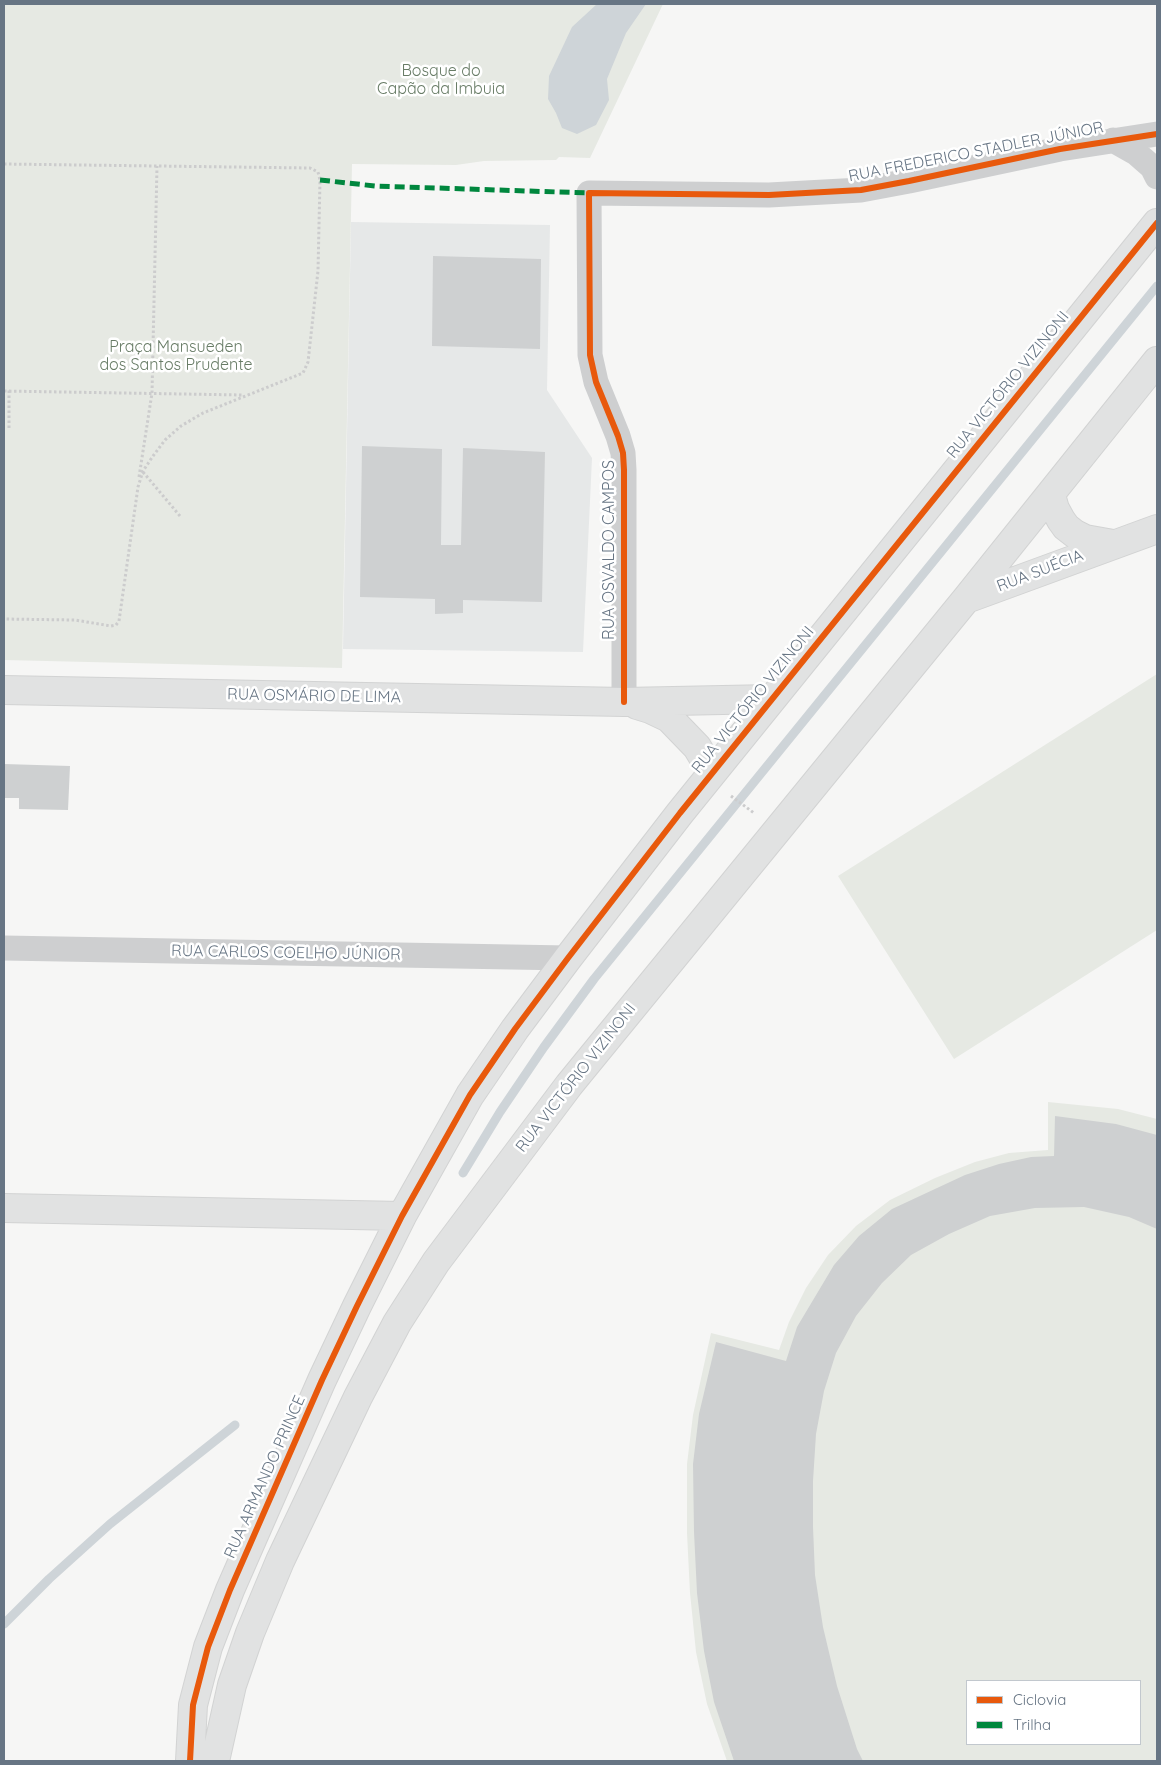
<!DOCTYPE html>
<meta charset="utf-8">
<style>
body{margin:0}
#map{position:relative;width:1161px;height:1765px;overflow:hidden;background:#f6f6f5;font-family:Quicksand,sans-serif}
canvas{display:block}
.frame{position:absolute;inset:0;border:5px solid #677584;pointer-events:none}
.legend{position:absolute;left:966px;top:1680px;width:175px;height:65px;box-sizing:border-box;background:#fff;border:1px solid #c2c8ce;margin:0;padding:6px 9px;list-style:none;font-size:15px;color:#677584}
.legend li{display:flex;align-items:center;gap:10px;height:25px}
.legend b{width:25px;border:1px solid #c2c8ce}
</style>
<div id="map">
<canvas width="1161" height="1765"></canvas>
<div class="frame"></div>
<ul class="legend">
<li><b style="height:6px;background:#e8590c"></b>Ciclovia</li>
<li><b style="height:6px;background:#00873e"></b>Trilha</li>
</ul>
</div>
<script>
const g = document.querySelector('canvas').getContext('2d');
g.lineJoin = 'round';
function paint(path, color) { g.fillStyle = color; g.fill(path, 'evenodd'); }
const poly = rows => new Path2D(rows.map(r => 'M' + r).join(''));
function stroke(path, color, width, dash) { g.strokeStyle = color; g.lineWidth = width; g.lineCap = dash ? 'butt' : 'round'; g.setLineDash(dash || []); g.stroke(path); }
function label(font, color, halo, rows, align = 'center') {
  g.font = font + ' Quicksand,sans-serif'; g.lineWidth = 5; g.setLineDash([]); g.textBaseline = 'middle'; g.strokeStyle = halo; g.fillStyle = color; for (const [text, x, y, turn = 0] of rows) {
    g.save(); g.translate(x, y); g.rotate((+turn || 0) * Math.PI / 180); g.textAlign = isNaN(turn) ? turn : align; if (halo) g.strokeText(text, 0, 0); g.fillText(text, 0, 0); g.restore();
  }
}
paint(poly([
 [351,222,550,225,547,390,592,458,583,652,343,649]
]), '#e6e8e8');
paint(poly([
 [4,4,663,4,590,158,559,157,556,160,484,161,456,165,352,164,342,668,4,660],
 [1157,674,1157,930,954,1059,838,876],
 [1048,1102,1118,1109,1157,1119,1157,1761,727,1761,707,1704,696,1652,690,1593,687,1533,687,1464,693,1415,711,1333,779,1350,789,1322,806,1288,828,1255,856,1226,890,1200,935,1178,975,1162,1009,1153,1048,1150],
 [967,1681,1140,1681,1140,1744,967,1744]
]), '#e6e9e3');
paint(poly([
 [597,4,646,4,626,33,607,79,609,100,596,125,577,134,562,128,556,113,548,99,549,76,572,27]
]), '#ced4d8');
stroke(poly([
 [463,1173,500,1112,544,1047,594,979,1157,286],
 [4,1624,49,1579,110,1524,235,1425]
]), '#ced4d8', 9);
paint(poly([
 [433,256,541,259,540,349,432,346],
 [362,446,442,449,441,545,461,545,463,448,545,452,542,602,463,600,463,613,435,614,435,599,360,597],
 [4,764,70,766,68,810,19,809,19,798,4,798],
 [1055,1116,1116,1124,1157,1135,1157,1229,1129,1217,1084,1207,1035,1208,990,1216,949,1234,911,1255,882,1283,856,1316,836,1353,824,1391,816,1434,813,1481,813,1527,815,1575,823,1627,837,1686,857,1749,863,1761,734,1761,714,1702,704,1651,697,1593,694,1532,693,1464,699,1414,716,1342,786,1361,797,1327,834,1265,859,1236,892,1209,965,1175,999,1164,1031,1157,1054,1156]
]), '#ced0d1');
const secondary = poly([
 [1051,495,1055,509,1061,520,1066,527,1075,534,1085,539,1113,544],
 [969,598,1157,529],
 [4,690,624,702,772,699],
 [637,705,650,709,669,718,697,747,712,772],
 [4,1208,402,1216],
 [190,1761,193,1705,208,1647,230,1590,322,1380,357,1306,402,1216,470,1095,515,1029,568,958,680,813,1157,223],
 [215,1761,232,1685,250,1633,280,1561,358,1397,397,1323,436,1262,569,1085,967,598,1157,361]
]);
stroke(secondary, '#d2d3d3', 30);
stroke(poly([
 [4,164,310,168,318,172,320,180,318,271,308,362,303,373,203,413,181,426,165,440,153,456,143,471,138,487,119,621,116,625,111,626,75,620,4,619],
 [4,391,242,395],
 [9,428,9,390],
 [143,472,180,516],
 [139,477,152,393,157,166],
 [731,796,754,813]
]), '#cccccd', 3, [2.5, 2.5]);
stroke(poly([
 [1113,140,1136,153,1152,167,1157,177],
 [624,702,624,470,623,453,618,436,596,382,590,355,589,193,769,195,861,190,909,181,1060,149,1157,134],
 [4,948,568,958]
]), '#cecfd0', 25);
stroke(secondary, '#e1e2e2', 28);
stroke(poly([
 [320,180,375,186,589,193]
]), '#00873e', 5, [10, 5]);
stroke(poly([
 [624,702,624,470,623,453,618,436,596,382,590,355,589,193,769,195,861,190,909,181,1060,149,1157,134],
 [190,1761,193,1705,208,1647,230,1590,322,1380,357,1306,402,1216,470,1095,515,1029,568,958,680,813,1157,223]
]), '#e8590c', 6);
label('16px', '#687c66', '#fff', [
 ["Bosque do",441,71],
 ["Capão da Imbuia",441,89],
 ["Praça Mansueden",176,347],
 ["dos Santos Prudente",176,365]
]);
label('16px', '#677584', '#fff', [
 ["RUA FREDERICO STADLER JÚNIOR",976,152,-11],
 ["RUA VICTÓRIO VIZINONI",1008,385,-51],
 ["RUA OSVALDO CAMPOS",609,550,-90],
 ["RUA SUÉCIA",1040,571,-21],
 ["RUA OSMÁRIO DE LIMA",314,696,1],
 ["RUA VICTÓRIO VIZINONI",753,700,-51],
 ["RUA CARLOS COELHO JÚNIOR",286,953,1],
 ["RUA VICTÓRIO VIZINONI",576,1078,-52],
 ["RUA ARMANDO PRINCE",265,1477,-66]
]);
</script>
